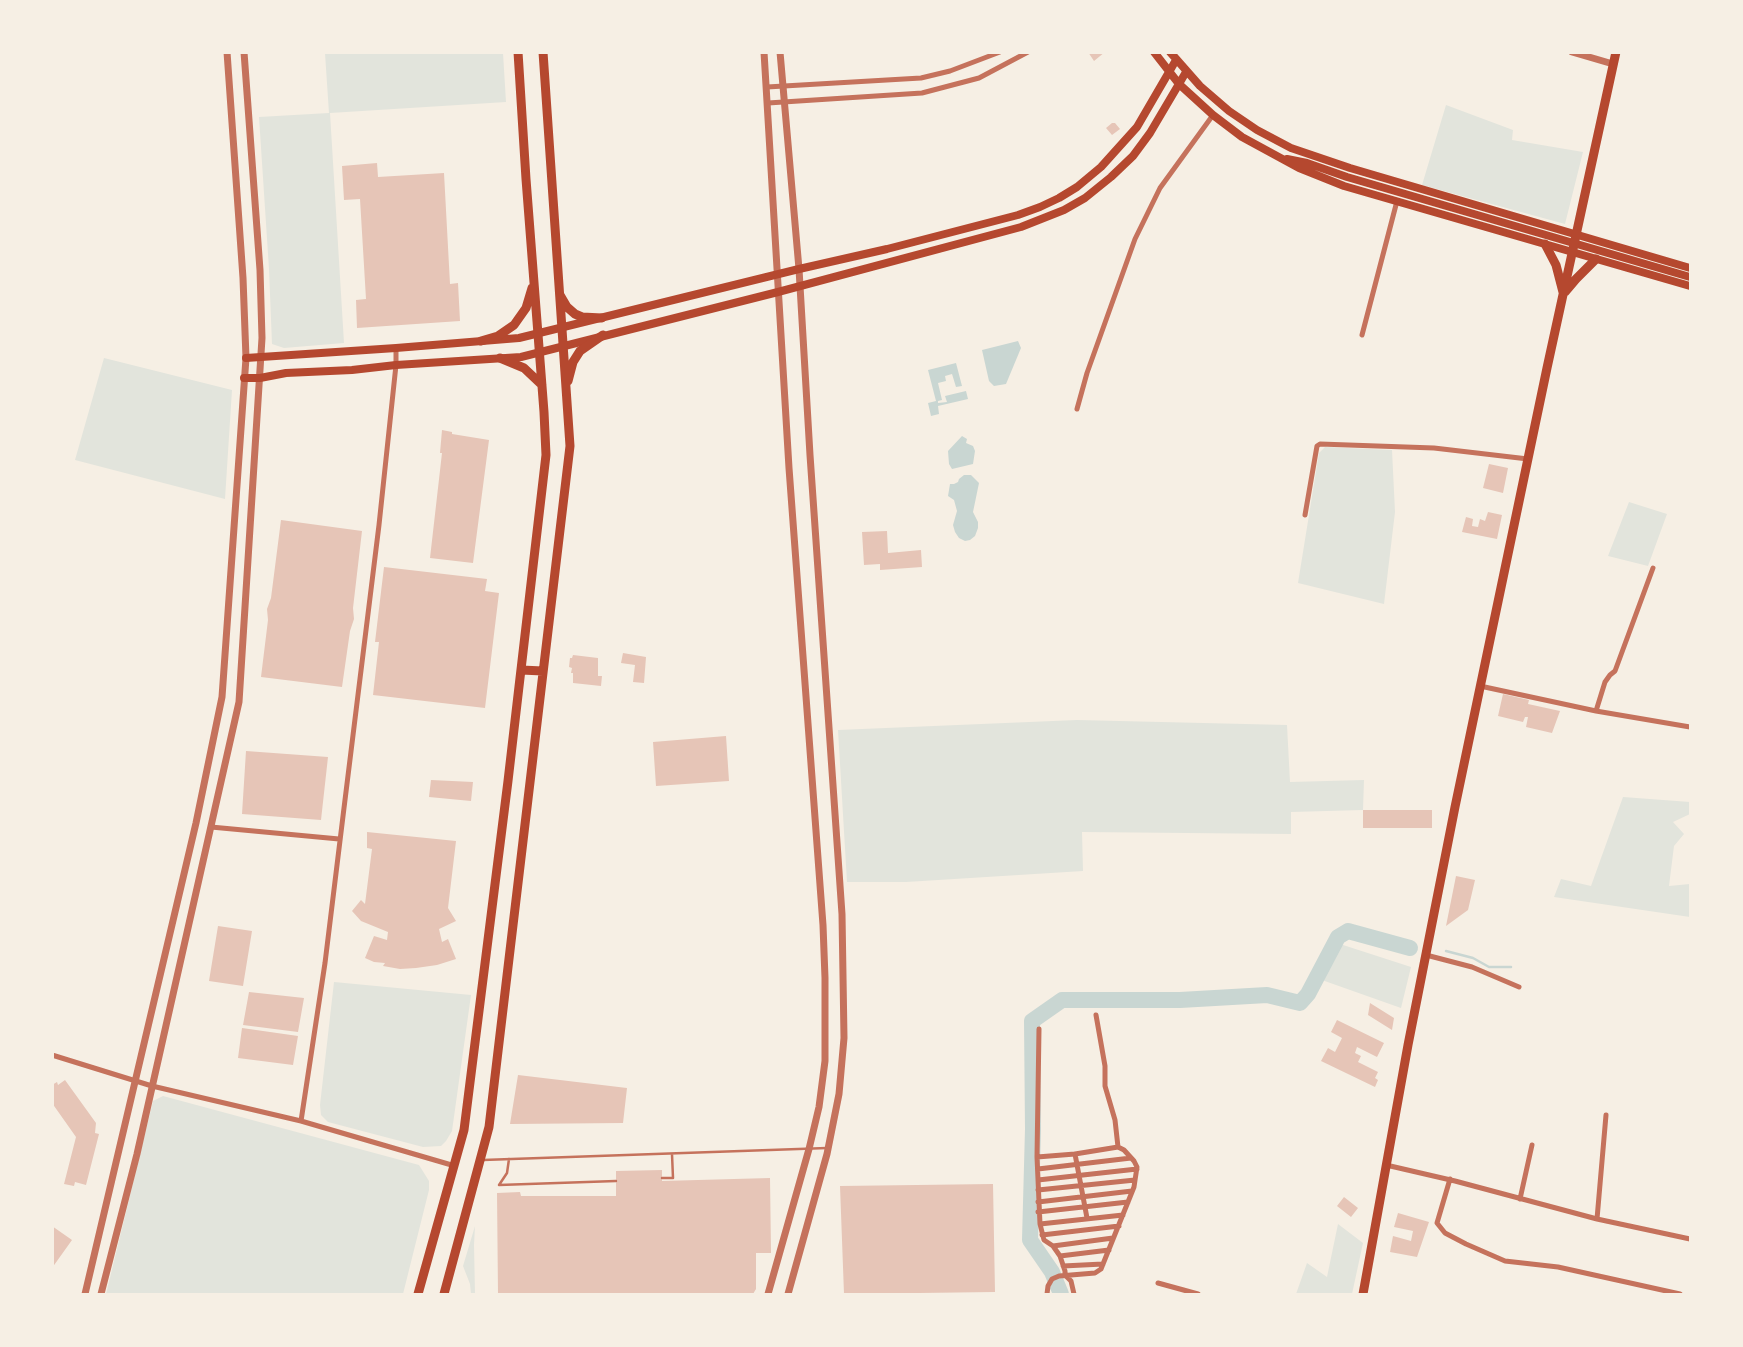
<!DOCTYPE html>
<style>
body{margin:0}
#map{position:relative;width:1743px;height:1347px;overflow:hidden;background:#f6efe4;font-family:Figtree,sans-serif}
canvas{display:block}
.frame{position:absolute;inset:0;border:54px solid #f6efe4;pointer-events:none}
</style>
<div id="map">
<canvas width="1743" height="1347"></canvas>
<div class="frame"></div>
</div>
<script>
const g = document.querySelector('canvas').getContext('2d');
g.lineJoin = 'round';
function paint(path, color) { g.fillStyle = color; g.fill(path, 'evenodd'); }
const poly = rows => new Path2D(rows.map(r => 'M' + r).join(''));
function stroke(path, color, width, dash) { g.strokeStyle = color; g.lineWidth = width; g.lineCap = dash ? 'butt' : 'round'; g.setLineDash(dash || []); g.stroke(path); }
paint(poly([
 [325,53,503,53,506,102,330,113,344,343,284,348,272,344,269,269,259,117,329,113],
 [1446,105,1513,130,1512,140,1583,152,1565,224,1422,185],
 [104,358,232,390,225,499,75,460],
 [1325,447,1392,450,1395,512,1384,604,1298,583,1319,453],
 [1629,502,1667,514,1648,566,1608,556],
 [1077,720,1287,725,1290,782,1364,780,1363,810,1291,812,1291,834,1082,832,1083,871,906,882,847,882,838,730],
 [1623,797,1690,802,1690,814,1673,822,1684,834,1674,846,1669,886,1690,884,1690,917,1554,897,1561,879,1591,886],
 [1340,944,1411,967,1401,1008,1319,979],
 [334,982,471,995,452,1131,446,1141,441,1146,423,1147,328,1122,321,1115,320,1105],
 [163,1096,419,1165,429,1181,429,1190,403,1294,106,1294,153,1101],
 [1338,1224,1363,1243,1352,1294,1296,1294,1307,1263,1327,1277],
 [475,1226,474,1245,475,1294,471,1294,470,1284,463,1266]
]), '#e2e4dc');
paint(poly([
 [1018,341,1021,348,1006,384,994,386,989,381,982,350],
 [956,363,962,386,956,387,952,374,945,376,946,381,938,383,942,400,938,401,938,403,947,402,945,396,966,391,968,399,938,406,939,414,931,416,928,403,936,401,928,370],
 [962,436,967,439,966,443,973,446,975,451,973,464,952,469,949,464,948,451],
 [964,475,971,475,979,483,973,512,978,522,978,528,975,536,970,540,965,541,959,538,955,532,953,525,957,511,954,500,948,496,950,484,954,484,958,482,959,479]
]), '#c9d6d2');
stroke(poly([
 [1446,951,1473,958,1489,967,1511,967]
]), '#c9d6d2', 2.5);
stroke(poly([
 [1061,1294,1052,1272,1030,1240,1033,1129,1032,1021,1062,1000,1180,1000,1267,995,1300,1003,1308,994,1338,937,1348,931,1410,948]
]), '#c9d6d2', 16);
paint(poly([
 [1088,52,1105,52,1094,61],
 [1112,123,1115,123,1120,129,1112,135,1106,128],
 [377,163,378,177,444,173,450,284,458,283,460,321,357,328,356,300,366,299,360,199,344,200,342,166],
 [442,430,452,432,452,434,489,440,473,563,430,558,442,453,440,453],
 [1489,464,1508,468,1503,493,1483,488],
 [1488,512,1502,515,1497,539,1462,532,1466,517,1473,519,1472,526,1478,527,1480,519,1485,521],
 [281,520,362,531,353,608,354,619,350,631,342,687,261,677,268,620,267,609,271,598],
 [887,531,888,553,921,550,922,567,880,570,880,564,864,565,862,532],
 [384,567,487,579,485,591,499,593,485,708,373,695,379,642,375,642],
 [623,653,646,657,644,683,633,682,635,665,621,663],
 [573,655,598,658,598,676,602,676,601,686,573,683,573,673,571,673,572,668,569,667,570,658,572,658],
 [1503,694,1529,700,1528,704,1560,711,1552,733,1526,727,1528,717,1525,717,1523,722,1498,716],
 [726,736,729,781,656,786,653,742],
 [246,751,328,757,321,820,242,814],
 [431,780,473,782,471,801,429,797],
 [1363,810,1432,810,1432,828,1363,828],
 [367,832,456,841,448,908,456,921,439,929,442,942,448,939,456,959,437,965,416,968,400,969,383,966,385,963,374,962,365,958,374,936,387,940,388,932,361,921,352,911,361,900,365,904,372,849,367,848],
 [1456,876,1475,880,1468,910,1446,926],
 [218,926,252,931,243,986,209,981],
 [249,992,304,998,298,1032,243,1025],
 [1370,1003,1394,1018,1392,1030,1368,1015],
 [1337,1020,1384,1043,1377,1057,1357,1047,1355,1053,1361,1056,1358,1062,1378,1072,1375,1078,1378,1080,1375,1087,1321,1061,1328,1048,1335,1052,1342,1038,1331,1032],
 [242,1028,298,1036,293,1065,238,1058],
 [518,1075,627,1088,623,1123,510,1124],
 [65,1080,96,1123,95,1133,99,1134,86,1185,75,1182,74,1186,64,1184,76,1137,52,1103,52,1085,57,1082,58,1085],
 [662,1170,662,1181,770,1178,771,1253,756,1253,756,1289,753,1294,498,1294,497,1193,520,1192,521,1196,616,1196,616,1171],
 [993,1184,995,1292,844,1294,840,1186],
 [1344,1197,1358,1208,1351,1217,1337,1206],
 [1398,1213,1429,1222,1417,1257,1390,1252,1393,1236,1411,1241,1413,1231,1394,1227],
 [52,1226,72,1240,52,1268]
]), '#e6c5b7');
stroke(poly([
 [483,1160,827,1148],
 [662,1178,673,1178,672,1154],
 [499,1185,616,1181],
 [499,1185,507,1173,509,1159]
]), '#c5725c', 2.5);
stroke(poly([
 [767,87,921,78,950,71,1000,52],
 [768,103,922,93,979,78,1028,52],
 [1362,335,1397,201],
 [1077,409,1087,373,1135,239,1160,188,1213,115],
 [1305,515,1317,446,1320,444,1434,448,1528,459],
 [1480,686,1596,711,1690,727],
 [1596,711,1605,682,1610,675,1615,671,1653,568],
 [211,827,339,839],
 [1426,955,1472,967,1519,987],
 [1096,1015,1105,1066,1105,1086,1115,1120,1118,1147],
 [1039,1029,1037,1157,1040,1224,1044,1240,1053,1246,1060,1256,1065,1271,1065,1275,1071,1281,1074,1294],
 [52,1055,152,1086,301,1121,455,1166],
 [301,1121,325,963,344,808,379,525,396,365,396,348],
 [1075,1154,1087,1218],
 [1037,1157,1075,1154,1118,1147,1124,1150,1134,1161,1137,1167,1134,1187,1101,1269,1095,1273,1059,1276,1052,1279,1048,1286,1047,1294],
 [1386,1165,1455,1181,1597,1219,1690,1239],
 [1038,1169,1131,1158],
 [1450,1179,1437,1223,1445,1233,1466,1244,1505,1261,1558,1267,1680,1294],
 [1038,1180,1137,1169],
 [1038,1190,1135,1180],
 [1520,1199,1532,1145],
 [1038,1202,1132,1191],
 [1038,1212,1128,1202],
 [1597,1219,1606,1115],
 [1040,1224,1123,1215],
 [1042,1235,1119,1226],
 [1053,1246,1113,1238],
 [1060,1256,1109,1250],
 [1063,1266,1103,1264],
 [1158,1283,1198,1294]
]), '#c5725c', 5);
stroke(poly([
 [764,52,789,468,823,925,825,978,825,1061,819,1107,809,1149,768,1294],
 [780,52,799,269,810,455,842,914,844,1038,839,1094,827,1154,788,1294],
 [1572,52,1613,64],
 [85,1294,196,823,222,697,246,358,243,278,227,52],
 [101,1294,137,1154,239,702,262,338,260,270,244,52]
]), '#c5725c', 7);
stroke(poly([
 [1154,52,1179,84,1213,115,1242,137,1299,168,1344,186,1690,286],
 [1170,52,1200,86,1229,111,1257,130,1291,148,1350,168,1690,268],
 [1287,159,1307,163,1347,177,1690,277],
 [246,358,396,348,519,338,799,269,887,249,1018,215,1040,207,1059,198,1077,187,1101,167,1137,127,1176,60],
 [244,378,260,378,286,373,352,370,396,365,521,357,778,292,1021,227,1064,210,1085,198,1111,177,1133,156,1150,133,1186,72]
]), '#b5482f', 8);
stroke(poly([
 [1545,244,1556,265,1563,292],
 [1565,292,1576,279,1596,259],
 [1363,1294,1408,1045,1455,807,1547,368,1616,52]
]), '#b5482f', 9);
stroke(poly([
 [560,295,567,307,575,314,582,317,602,318],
 [481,341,498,336,514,325,526,308,532,288],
 [500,358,524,368,542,385],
 [568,381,573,362,580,351,603,335],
 [521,670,543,671],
 [418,1294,464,1130,508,781,546,455,544,412,526,179,518,52],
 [444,1294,489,1127,570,446,543,52]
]), '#b5482f', 9);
</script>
